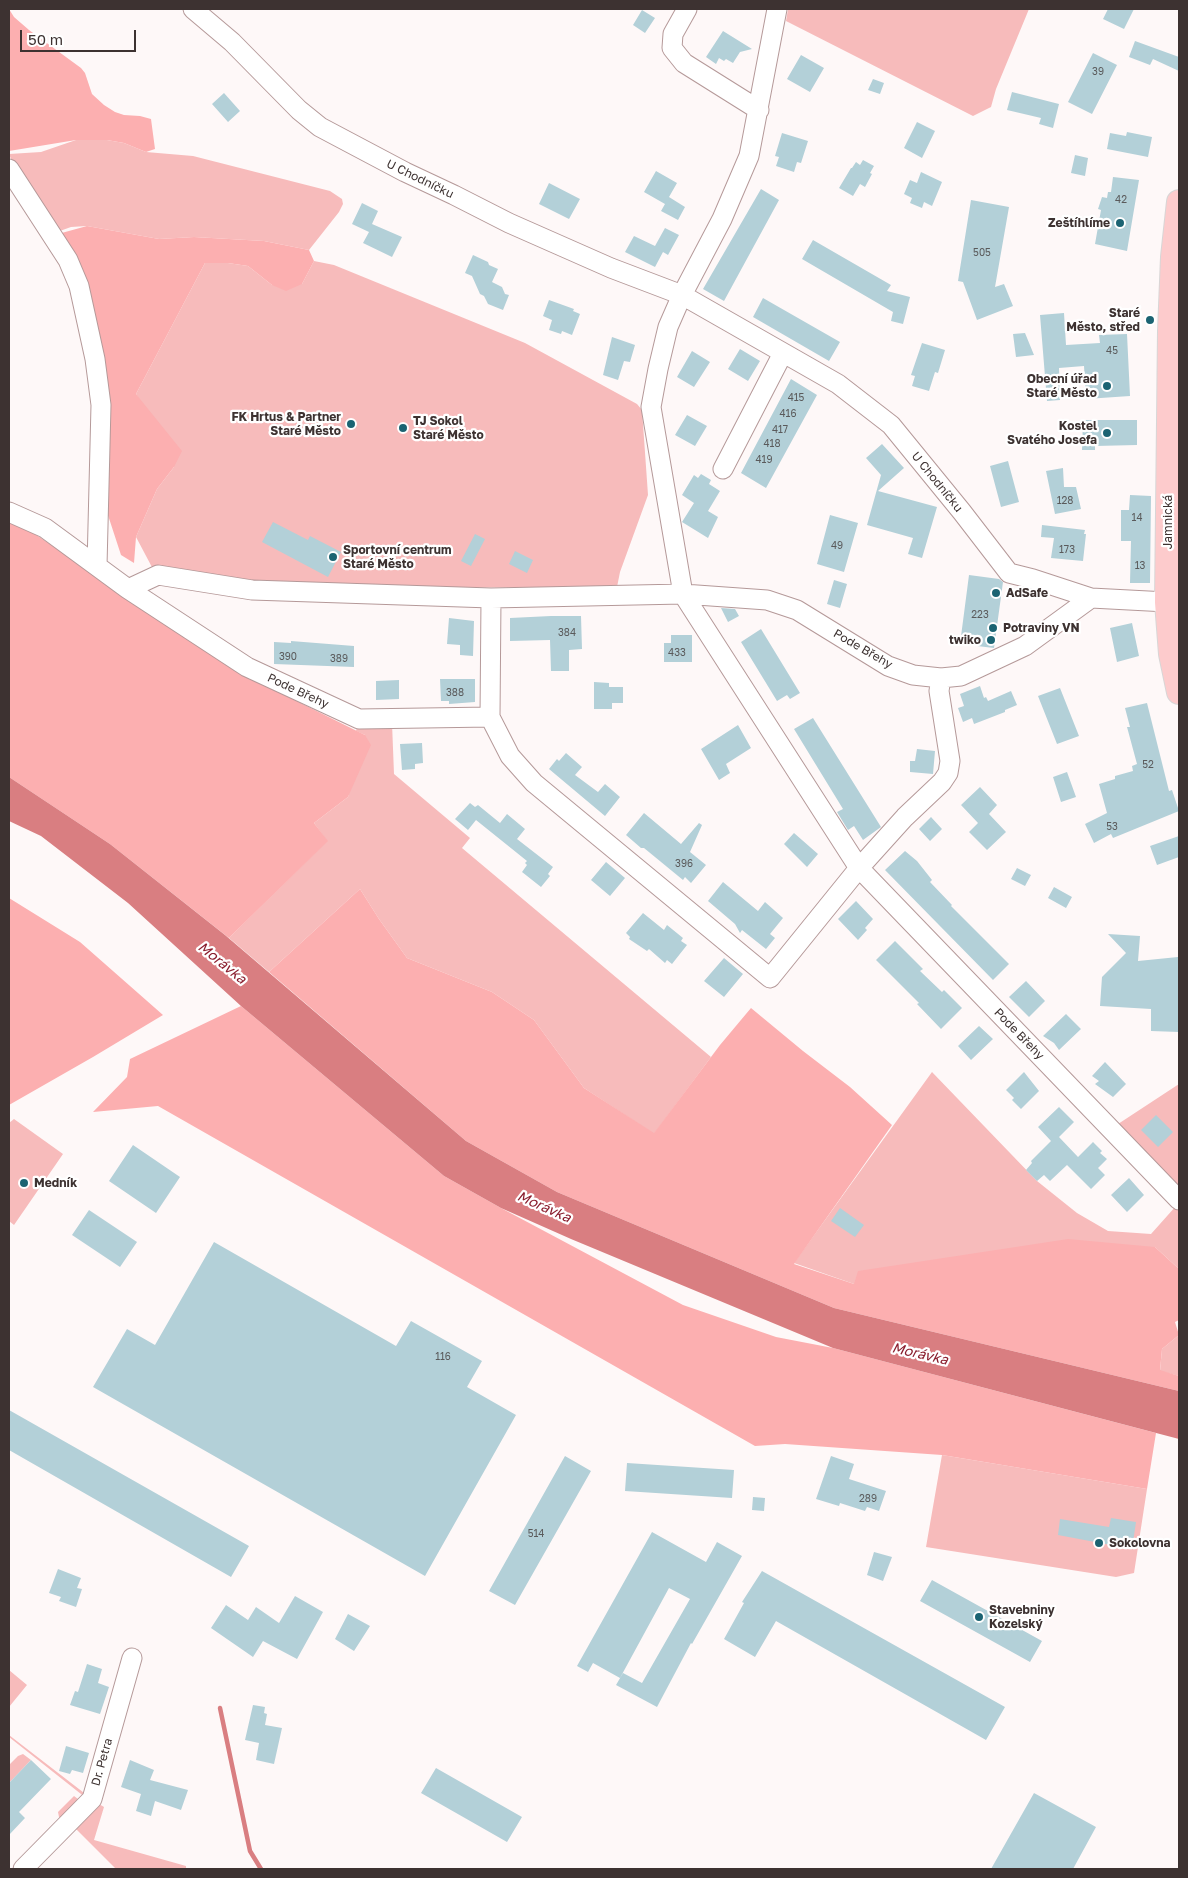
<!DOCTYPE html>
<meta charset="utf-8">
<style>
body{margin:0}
#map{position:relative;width:1188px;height:1878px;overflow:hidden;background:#fef8f8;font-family:"Golos Text",sans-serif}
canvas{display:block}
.frame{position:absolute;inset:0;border:10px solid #3d3231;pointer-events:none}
.scale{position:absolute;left:20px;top:30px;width:116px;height:22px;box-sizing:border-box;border:2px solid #3d3231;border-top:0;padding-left:6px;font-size:15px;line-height:18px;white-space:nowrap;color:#3d3231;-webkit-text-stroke:4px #fff;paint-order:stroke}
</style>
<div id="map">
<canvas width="1188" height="1878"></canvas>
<div class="frame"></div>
<div class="scale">50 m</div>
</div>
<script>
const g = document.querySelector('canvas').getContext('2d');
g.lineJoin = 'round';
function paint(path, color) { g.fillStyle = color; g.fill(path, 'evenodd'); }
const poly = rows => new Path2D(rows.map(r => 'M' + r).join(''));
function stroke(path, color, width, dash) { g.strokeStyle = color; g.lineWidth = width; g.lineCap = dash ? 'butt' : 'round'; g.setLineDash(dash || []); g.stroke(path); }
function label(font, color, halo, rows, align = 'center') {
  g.font = font + ' "Golos Text",sans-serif'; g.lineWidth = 4.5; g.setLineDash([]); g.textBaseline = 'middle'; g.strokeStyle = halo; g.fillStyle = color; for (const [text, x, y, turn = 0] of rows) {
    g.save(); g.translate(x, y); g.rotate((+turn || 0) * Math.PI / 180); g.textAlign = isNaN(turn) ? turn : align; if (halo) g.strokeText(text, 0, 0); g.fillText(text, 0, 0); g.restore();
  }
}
paint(poly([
 [788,9,1029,9,996,89,991,107,973,116,786,21],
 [76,140,107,140,124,143,146,152,193,156,330,191,342,199,343,204,339,212,309,250,264,241,194,237,159,239,87,226,71,227,57,232,15,169,9,154,41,152],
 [314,261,334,265,525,343,637,404,642,410,648,495,620,572,617,587,330,588,270,585,154,571,136,537,157,489,174,467,136,394,205,263,228,263,248,266,272,285,302,284],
 [358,723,392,723,394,774,470,838,462,848,711,1057,654,1134,584,1088,534,1020,492,992,407,958,379,919,360,889,269,972,229,938,327,841,314,823,348,797,365,735,356,731],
 [932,1072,1037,1181,1077,1213,1108,1231,1151,1234,1176,1206,1179,1209,1179,1269,1155,1247,854,1284,794,1263],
 [1179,1084,1179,1188,1115,1126],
 [14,1119,63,1154,14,1225,9,1221,9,1123],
 [1179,1335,1179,1376,1160,1371,1162,1349],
 [942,1455,1147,1489,1134,1573,1116,1577,926,1547],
 [9,1670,27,1685,9,1707],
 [9,1735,88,1796,86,1798,9,1737],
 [23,1754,31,1760,9,1783,9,1765,18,1756],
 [74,1796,82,1802,64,1821,59,1817,58,1812],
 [99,1804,104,1807,94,1840,186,1866,186,1869,116,1869,76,1829]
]), '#f7bbbb');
paint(poly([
 [9,9,14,17,29,30,81,68,85,73,92,94,104,105,115,112,124,115,140,116,151,119,155,149,146,152,124,143,107,140,76,140,9,151],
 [87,226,159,239,194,237,264,241,309,250,314,261,302,284,286,291,272,285,248,266,228,263,205,263,136,394,182,451,174,467,157,489,136,537,134,563,121,555,104,503,106,410,58,234],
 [9,521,32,532,242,674,365,735,371,745,348,797,314,823,328,841,229,938,110,844,9,777],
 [360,889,379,919,407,958,492,992,534,1020,584,1088,654,1133,720,1045,751,1008,803,1051,850,1087,892,1125,794,1264,854,1284,858,1271,1068,1239,1155,1247,1179,1269,1179,1320,1175,1322,1179,1335,1162,1349,1160,1370,1179,1376,1179,1391,834,1308,557,1192,466,1141,269,972],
 [9,898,80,942,163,1015,93,1057,9,1105],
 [241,1006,444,1176,501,1208,683,1305,776,1337,833,1348,1156,1433,1147,1489,942,1455,785,1444,755,1446,158,1106,93,1112,127,1077,130,1059]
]), '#fcafb0');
paint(poly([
 [9,777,110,844,225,935,466,1141,557,1192,834,1308,1179,1391,1179,1439,833,1348,571,1239,501,1208,444,1176,241,1006,128,903,41,836,9,821]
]), '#d97e81');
stroke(poly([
 [220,1708,250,1851,261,1869]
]), '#d97e81', 4.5);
paint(poly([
 [1108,9,1134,9,1124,29,1103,19],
 [642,10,655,18,645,33,633,25],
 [723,31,752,49,740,52,733,63,726,59,724,61,719,58,716,64,706,57],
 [1135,41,1179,57,1179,71,1153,59,1150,65,1129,57],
 [1093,53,1117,65,1092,114,1068,102],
 [801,55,824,68,810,92,787,79],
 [873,79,884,83,880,94,868,90],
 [1012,92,1059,104,1053,128,1039,124,1041,118,1007,110],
 [224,93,240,111,228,122,212,104],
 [917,122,935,131,922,158,904,148],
 [1127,132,1152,137,1148,157,1107,149,1110,133,1126,136],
 [782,133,808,141,801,163,797,162,794,172,776,166,779,157,775,156],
 [1075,155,1088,158,1085,176,1071,173],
 [863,160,874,166,870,173,872,174,865,187,860,184,853,196,839,188,851,168,852,168,856,162,860,165],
 [656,171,677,183,669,197,685,207,678,220,661,211,665,204,644,192],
 [921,172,942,182,932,206,924,202,922,208,910,203,912,198,904,194,910,180,917,183],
 [1113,177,1139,180,1127,251,1095,244,1101,210,1098,209,1102,197,1107,198,1108,192,1111,192],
 [549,183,580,199,569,219,539,204],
 [761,189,779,200,724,301,703,289],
 [971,200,1009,207,995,287,1004,284,1013,306,977,320,963,282,958,281],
 [362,203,378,211,372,224,402,237,392,257,363,243,369,232,352,224],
 [665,228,679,235,668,255,663,252,655,267,625,252,634,236,655,246],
 [813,240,891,285,887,291,910,297,903,324,891,321,893,312,802,259],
 [473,255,488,262,489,265,498,269,492,282,502,287,505,294,509,295,503,310,488,304,484,296,480,294,472,276,465,273],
 [763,298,840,342,829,361,753,317],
 [549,300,574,309,573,311,580,314,572,335,562,331,561,334,549,330,552,320,543,316],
 [1064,313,1066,345,1100,343,1099,335,1127,334,1130,396,1086,399,1084,366,1059,368,1060,400,1047,401,1040,315],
 [1025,333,1034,355,1016,357,1013,334],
 [612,337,635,345,630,362,624,361,618,380,603,375],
 [922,343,945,350,938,373,935,372,929,391,912,386,915,376,911,375],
 [740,349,760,361,748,381,728,369],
 [692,351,710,362,694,387,677,377],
 [791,379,817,395,766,488,741,473],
 [687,415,707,426,695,446,675,435],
 [1083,420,1137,420,1137,445,1095,446,1095,450,1082,450],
 [882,444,904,468,878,491,937,507,922,558,908,554,913,538,867,525,881,475,866,458],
 [1008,461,1019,502,1001,507,990,466],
 [1063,468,1064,487,1076,487,1081,509,1055,514,1046,471],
 [701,474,711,480,709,484,720,491,708,511,718,517,708,538,682,522,694,503,682,495,694,475,698,478],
 [1130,495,1151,496,1150,583,1130,583,1131,541,1121,541,1121,510,1129,510],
 [830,515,858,523,844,572,817,564],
 [273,522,308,540,310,536,341,552,328,577,262,542],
 [1042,525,1085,530,1084,534,1086,534,1083,561,1051,558,1054,538,1041,537],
 [475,534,485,539,471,566,461,561],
 [515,551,533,560,527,573,509,564],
 [969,575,999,579,1003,582,994,648,960,644],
 [834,580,847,584,840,608,827,604],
 [721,608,735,609,739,616,728,622],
 [551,616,581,616,582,649,569,650,569,671,551,671,550,640,510,641,510,618],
 [449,618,474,621,473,656,460,655,460,645,447,644],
 [1132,623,1139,656,1117,662,1110,628],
 [761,629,800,693,790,699,787,695,777,701,741,642],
 [671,635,692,635,692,662,664,662,664,643,671,643],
 [291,641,354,646,354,667,274,664,274,642,291,643],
 [440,679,475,679,475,702,449,704,449,701,441,701],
 [399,680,399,699,376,700,376,681],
 [594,682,609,683,609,687,623,687,623,703,612,703,612,709,594,709],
 [980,686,984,698,986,697,988,701,1011,691,1017,705,1005,710,1005,712,974,724,972,718,963,722,958,708,964,706,960,694],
 [1060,688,1079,736,1057,744,1038,696],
 [1147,703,1169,791,1172,790,1179,811,1113,838,1111,834,1094,843,1085,824,1107,813,1099,784,1115,779,1115,776,1133,771,1132,766,1137,764,1127,727,1130,727,1125,708],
 [813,718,881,827,863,840,854,826,848,830,837,812,843,809,794,729],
 [738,725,751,748,726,764,730,773,719,780,701,749],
 [422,743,423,763,415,764,415,769,402,770,400,744],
 [917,749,935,751,933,774,910,772,910,761,915,761],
 [566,753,582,767,575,775,598,792,605,784,620,797,605,816,549,769,557,759,559,761],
 [1067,772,1076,797,1061,802,1053,777],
 [980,787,997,805,989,814,1006,832,987,850,969,832,978,823,961,805],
 [470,803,475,807,478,805,500,823,507,814,525,829,517,839,553,867,548,874,550,876,541,887,522,872,527,865,525,863,527,861,476,820,468,830,455,819],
 [644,813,681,844,699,823,702,825,690,852,706,865,691,883,685,877,683,880,644,848,641,848,626,835],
 [931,817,942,829,930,841,919,829],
 [794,833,818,854,807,867,784,844],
 [1179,836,1179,857,1157,865,1150,846],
 [905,851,917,861,932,880,930,882,952,905,951,906,1009,964,993,980,885,870],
 [606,862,625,878,610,896,591,880],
 [1017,868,1031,875,1025,886,1011,879],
 [723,882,758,911,765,902,783,918,770,934,775,938,766,949,742,930,740,933,735,924,708,901],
 [1054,887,1072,897,1066,908,1048,898],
 [856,901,873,919,865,928,867,930,858,940,838,919],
 [643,913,664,930,667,925,683,938,681,941,687,945,672,964,667,960,665,963,649,949,647,951,629,939,630,937,626,933],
 [1108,934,1140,936,1138,961,1178,957,1179,1032,1151,1031,1151,1009,1100,1006,1102,977,1126,953],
 [895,941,923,969,920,971,942,992,944,990,962,1008,941,1029,917,1004,919,1003,876,960],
 [724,958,743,974,724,997,704,981],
 [1026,981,1045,1001,1029,1017,1009,997],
 [1066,1014,1081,1029,1059,1050,1054,1043,1043,1036],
 [979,1026,993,1039,971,1060,958,1046],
 [1105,1062,1126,1084,1113,1097,1095,1084,1099,1081,1092,1076],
 [1024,1072,1039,1091,1021,1109,1012,1100,1014,1098,1006,1090],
 [1059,1107,1074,1122,1059,1137,1078,1157,1093,1142,1102,1151,1100,1153,1107,1159,1098,1168,1105,1175,1091,1189,1067,1165,1050,1181,1044,1175,1037,1181,1026,1170,1032,1163,1031,1161,1051,1141,1038,1127],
 [1156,1115,1173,1132,1158,1147,1141,1130],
 [133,1145,180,1177,156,1213,109,1181],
 [1129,1178,1144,1195,1127,1212,1111,1195],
 [840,1208,864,1225,855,1237,831,1221],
 [89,1210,137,1242,120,1267,72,1235],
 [214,1242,396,1346,411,1321,482,1361,467,1387,516,1415,425,1576,93,1387,127,1329,155,1345],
 [9,1410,249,1546,231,1577,9,1450],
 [565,1456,591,1471,515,1605,489,1591],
 [831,1456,854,1464,849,1479,886,1491,879,1511,867,1507,865,1511,840,1503,839,1506,816,1499],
 [627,1463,734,1470,732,1498,625,1491],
 [753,1497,765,1498,764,1511,752,1510],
 [1111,1518,1136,1522,1132,1549,1058,1535,1060,1519,1109,1527],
 [652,1532,706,1562,717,1542,742,1556,692,1644,691,1643,657,1707,616,1685,623,1673,642,1683,690,1599,669,1588,620,1678,593,1663,588,1672,577,1666],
 [874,1552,892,1557,883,1581,867,1575],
 [58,1569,81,1578,77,1588,82,1589,76,1607,59,1601,61,1597,49,1593],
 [762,1571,1005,1707,986,1740,776,1621,755,1657,724,1639,744,1603,742,1602],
 [932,1580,1042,1641,1030,1662,920,1601],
 [295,1596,323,1612,297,1659,263,1641,253,1657,211,1628,226,1605,248,1620,256,1607,279,1623],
 [348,1614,370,1626,354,1651,335,1639],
 [87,1664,102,1669,98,1683,109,1687,100,1714,70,1705,75,1691,78,1692],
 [253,1705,265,1707,264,1713,267,1714,265,1725,282,1728,274,1764,256,1760,259,1743,245,1740],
 [66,1746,89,1753,83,1773,72,1770,70,1774,59,1771],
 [31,1760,51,1779,19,1812,25,1818,9,1835,9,1783],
 [130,1760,154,1770,150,1780,188,1790,181,1810,155,1801,151,1816,136,1811,141,1794,121,1787],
 [436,1768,522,1817,507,1842,421,1793],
 [1034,1793,1096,1827,1073,1869,991,1869]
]), '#b3d0d8');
const minor = poly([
 [193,9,232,42,299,110,320,127,405,172,454,195,509,223,611,268,682,295,838,384,891,425,962,512,1009,573,1033,579,1091,598],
 [687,9,673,34,672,48,684,63,759,110],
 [777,9,749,156,722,219,682,295,668,327,658,369,651,407,683,594,859,868,1179,1200],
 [9,169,68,260,79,286,95,359,101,405,97,566],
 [723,469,783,353],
 [9,512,45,528,128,589,158,575,252,590,491,598,683,594,767,600,797,610,888,666,913,675,941,678,961,676,1025,646,1091,598,1167,602],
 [128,589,247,667,359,719,490,717],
 [491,598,490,717,510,756,534,783,770,978,859,868,905,817,942,782,948,773,950,761,939,691,941,678],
 [23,1869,92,1799,132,1658]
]);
const major = poly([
 [1179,202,1173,257,1170,331,1167,602,1171,654,1179,692]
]);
stroke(minor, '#b59999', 21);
stroke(major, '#d8d6d6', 26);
stroke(minor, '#fff', 19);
stroke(major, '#fdcbcc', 24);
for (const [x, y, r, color] of [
 [1120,223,5,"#1b6372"],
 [1150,320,5,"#1b6372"],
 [1107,386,5,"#1b6372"],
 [351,424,5,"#1b6372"],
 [403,428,5,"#1b6372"],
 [1107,433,5,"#1b6372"],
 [333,557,5,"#1b6372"],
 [996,593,5,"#1b6372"],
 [993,628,5,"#1b6372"],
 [991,640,5,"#1b6372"],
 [24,1183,5,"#1b6372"],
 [1099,1543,5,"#1b6372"],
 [979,1617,5,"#1b6372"]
]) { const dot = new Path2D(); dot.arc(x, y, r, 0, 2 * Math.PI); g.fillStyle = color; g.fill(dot); stroke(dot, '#fff', 2); }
label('10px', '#5a5a5b', null, [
 ["39",1098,72],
 ["42",1121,200],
 ["505",982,253],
 ["45",1112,351],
 ["415",796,398],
 ["416",788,414],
 ["417",780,430],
 ["418",772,444],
 ["419",764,460],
 ["128",1065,501],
 ["14",1137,518],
 ["49",837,546],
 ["173",1067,550],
 ["13",1140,566],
 ["223",980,615],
 ["384",567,633],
 ["433",677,653],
 ["390",288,657],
 ["389",339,659],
 ["388",455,693],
 ["52",1148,765],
 ["53",1112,827],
 ["396",684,864],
 ["116",443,1357],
 ["289",868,1499],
 ["514",536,1534]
]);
label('12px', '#3d3231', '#fff', [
 ["U Chodníčku",420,179,26],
 ["U Chodníčku",937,482,51],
 ["Jamnická",1168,522,-90],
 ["Pode Břehy",863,649,30],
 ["Pode Břehy",298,691,25],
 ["Pode Břehy",1019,1034,46],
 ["Dr. Petra",102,1762,-74]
]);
label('bold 12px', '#3d3231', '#fff', [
 ["Zeštíhlíme",1110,223,"right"],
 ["Staré",1140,313,"right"],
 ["Město, střed",1140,327,"right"],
 ["Obecní úřad",1097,379,"right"],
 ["Staré Město",1097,393,"right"],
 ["FK Hrtus & Partner",341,417,"right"],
 ["Staré Město",341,431,"right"],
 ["TJ Sokol",413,421],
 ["Staré Město",413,435],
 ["Kostel",1097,426,"right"],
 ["Svatého Josefa",1097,440,"right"],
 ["Sportovní centrum",343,550],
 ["Staré Město",343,564],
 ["AdSafe",1006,593],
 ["Potraviny VN",1003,628],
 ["twiko",981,640,"right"],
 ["Medník",34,1183],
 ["Sokolovna",1109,1543],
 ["Stavebniny",989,1610],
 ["Kozelský",989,1624]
], 'left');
label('italic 14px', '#8a1e2e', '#fff', [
 ["Morávka",222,963,39],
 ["Morávka",544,1207,24],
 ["Morávka",920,1354,13]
]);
</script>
